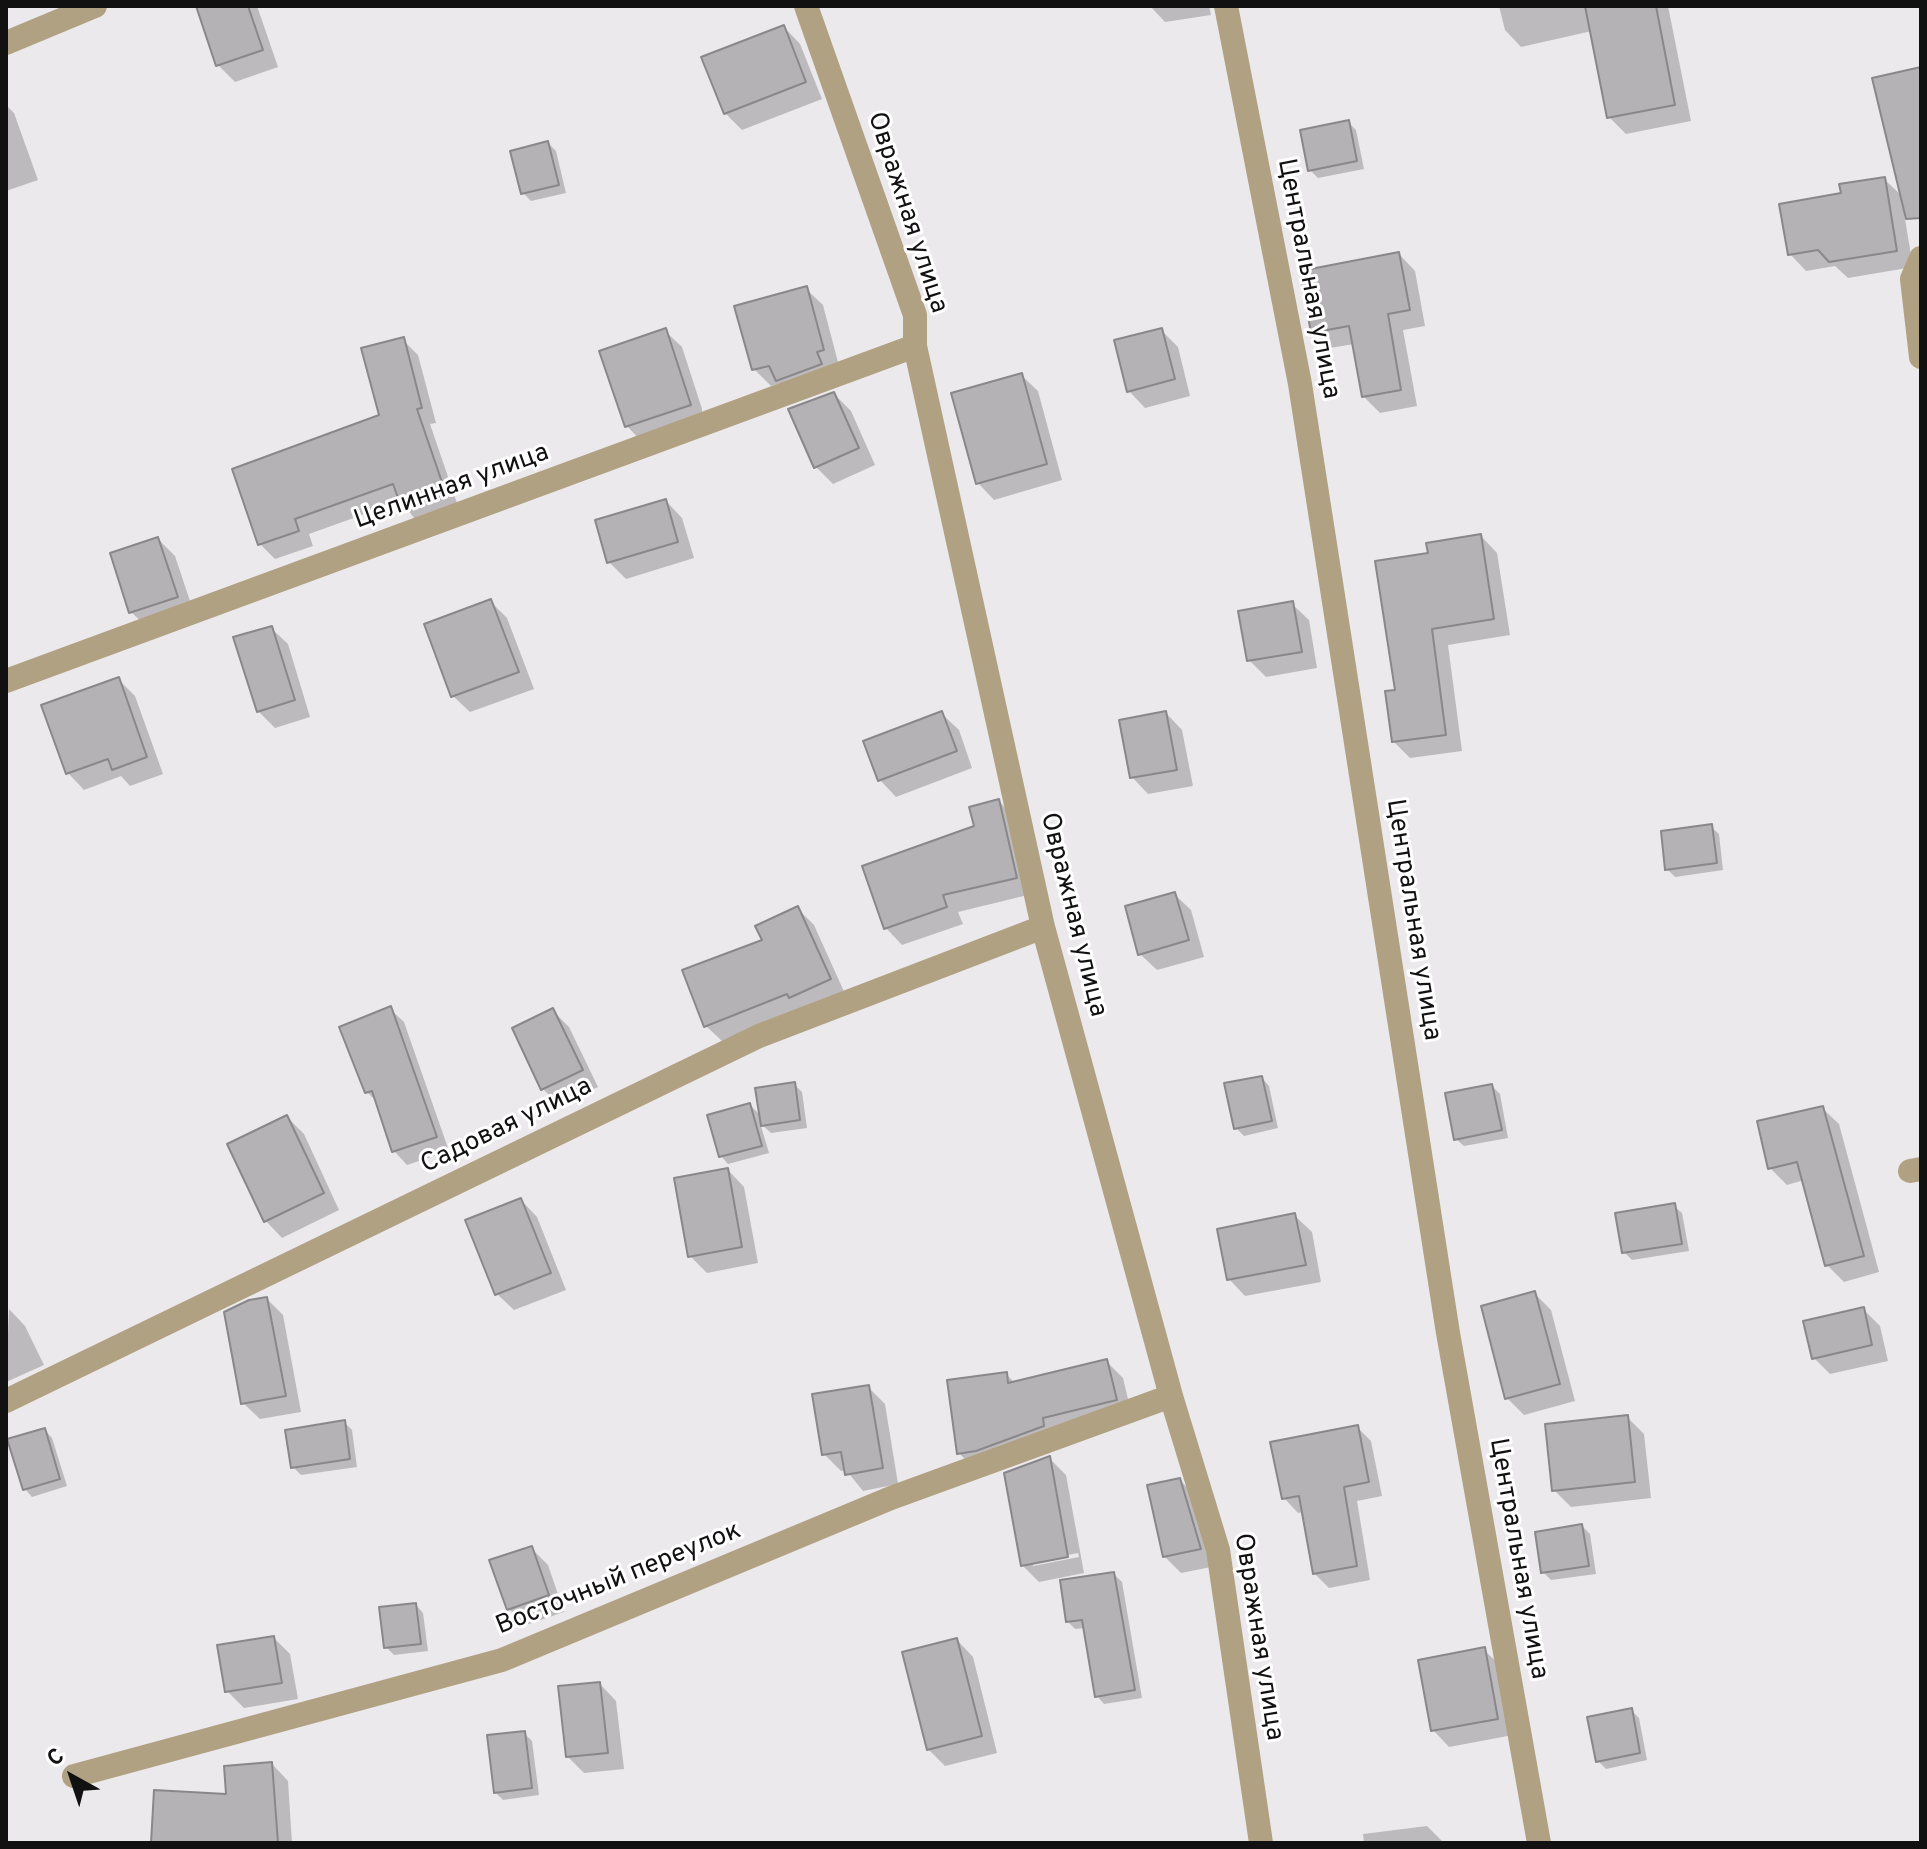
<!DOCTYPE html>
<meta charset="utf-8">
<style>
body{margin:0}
#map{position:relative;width:1927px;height:1849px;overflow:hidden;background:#ece9ec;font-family:Overpass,sans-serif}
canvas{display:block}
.frame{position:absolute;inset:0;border:8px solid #121112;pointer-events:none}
.north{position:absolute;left:32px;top:1737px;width:80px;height:80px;-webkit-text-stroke:6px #fff;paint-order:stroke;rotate:320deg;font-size:22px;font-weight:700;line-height:32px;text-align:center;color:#121112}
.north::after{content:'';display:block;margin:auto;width:28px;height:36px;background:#121112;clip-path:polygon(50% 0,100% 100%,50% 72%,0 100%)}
</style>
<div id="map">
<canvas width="1927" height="1849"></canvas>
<div class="frame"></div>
<div class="north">С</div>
</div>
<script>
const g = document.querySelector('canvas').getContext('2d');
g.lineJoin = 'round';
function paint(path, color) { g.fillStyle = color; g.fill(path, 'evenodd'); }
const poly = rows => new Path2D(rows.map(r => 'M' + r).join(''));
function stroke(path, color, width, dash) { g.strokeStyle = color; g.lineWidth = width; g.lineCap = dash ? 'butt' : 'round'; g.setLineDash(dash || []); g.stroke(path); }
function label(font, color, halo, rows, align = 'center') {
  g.font = font + ' Overpass,sans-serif'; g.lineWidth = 6; g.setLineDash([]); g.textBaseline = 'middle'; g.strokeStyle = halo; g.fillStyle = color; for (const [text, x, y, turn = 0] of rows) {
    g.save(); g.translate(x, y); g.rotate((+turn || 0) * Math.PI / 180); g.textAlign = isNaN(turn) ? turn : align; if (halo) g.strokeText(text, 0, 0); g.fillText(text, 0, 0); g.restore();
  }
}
paint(poly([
 [198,6,257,6,278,67,235,82,218,65],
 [1150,6,1209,6,1211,15,1165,22],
 [1499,6,1668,6,1691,121,1626,134,1609,117,1592,31,1521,47,1505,30],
 [784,27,800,44,822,99,742,130,725,113],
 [6,105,14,113,38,180,6,191],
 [1348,122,1356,130,1364,169,1318,178,1310,170],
 [548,143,556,151,566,193,531,201,523,193],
 [1884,179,1901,195,1913,267,1848,278,1835,266,1806,271,1790,254,1843,195],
 [1399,254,1415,271,1425,326,1403,330,1417,406,1380,413,1363,396,1354,344,1330,348,1313,332],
 [806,289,823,305,839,366,771,386,754,369],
 [1161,330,1178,347,1190,396,1145,408,1129,391],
 [665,331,682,347,702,409,702,423,643,443,627,426],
 [403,340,418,355,436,423,430,424,459,509,418,523,401,501,309,534,313,546,275,559,260,544,381,416],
 [1021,375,1038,391,1062,480,994,500,978,483],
 [834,394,851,411,875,465,833,484,816,467,791,410],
 [666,501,682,518,694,558,626,579,609,562],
 [1481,536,1497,553,1510,635,1448,645,1462,751,1410,758,1393,741,1397,692,1431,554],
 [158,539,175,556,194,613,148,628,131,612],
 [490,601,507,618,534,689,470,712,453,696],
 [1292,604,1309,620,1317,668,1266,677,1249,660],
 [271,628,288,644,310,717,275,728,258,711],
 [118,679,135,696,163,774,130,786,121,776,84,790,68,773],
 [1166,713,1182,730,1193,786,1148,794,1132,777],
 [942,714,959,730,972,768,896,797,880,780],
 [999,801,1015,818,1032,894,958,912,963,924,902,945,886,928],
 [1711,827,1719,834,1723,870,1675,877,1667,869],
 [1174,894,1191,910,1204,957,1157,970,1140,954],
 [798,909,814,925,846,996,723,1042,706,1026,765,941],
 [390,1009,404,1022,449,1151,407,1165,394,1151,379,1104,367,1092],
 [552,1010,569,1027,598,1087,559,1105,543,1089],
 [1262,1078,1269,1086,1278,1128,1244,1136,1236,1128],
 [794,1084,802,1092,807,1128,771,1133,760,1123,769,1153,728,1164,721,1156,750,1105,762,1117],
 [1492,1086,1500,1094,1508,1138,1464,1146,1456,1139],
 [1822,1108,1839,1124,1879,1272,1844,1282,1827,1265,1804,1180,1787,1185,1770,1168],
 [287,1117,304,1134,339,1210,282,1238,266,1221],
 [728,1170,744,1187,758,1263,707,1273,690,1256],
 [521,1200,537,1217,566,1290,514,1310,497,1294],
 [1674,1206,1682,1213,1689,1251,1632,1260,1624,1252],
 [1295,1216,1312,1232,1321,1282,1245,1296,1229,1279],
 [1535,1294,1551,1310,1575,1401,1524,1415,1507,1398],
 [267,1299,283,1315,301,1412,260,1419,243,1403],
 [9,1309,25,1326,44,1365,6,1382],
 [1863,1309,1880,1326,1888,1361,1830,1374,1814,1358],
 [1106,1361,1123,1378,1132,1416,975,1470,959,1453,1006,1374,1015,1383],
 [868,1387,885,1404,898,1484,863,1491,846,1470,841,1471,824,1454],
 [1627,1417,1644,1434,1651,1498,1571,1507,1554,1490],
 [344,1422,352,1430,357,1467,301,1475,293,1467],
 [1357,1427,1371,1441,1382,1496,1357,1501,1370,1580,1329,1588,1314,1573,1303,1512,1298,1513,1284,1498],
 [45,1430,52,1438,67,1486,32,1497,25,1489],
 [1049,1458,1066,1475,1084,1573,1039,1582,1022,1565],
 [1078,1553,1079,1557,1033,1566,1033,1562],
 [1180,1480,1196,1497,1216,1566,1181,1573,1164,1556],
 [1582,1526,1590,1534,1596,1574,1551,1580,1543,1572],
 [531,1548,548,1565,564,1612,526,1625,509,1609],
 [1114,1574,1122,1582,1142,1698,1104,1704,1097,1696,1086,1628,1075,1629,1067,1621],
 [416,1605,423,1613,428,1651,394,1655,386,1647],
 [274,1638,290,1654,298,1699,244,1708,227,1691],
 [957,1640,973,1657,997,1753,945,1766,928,1749],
 [1484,1650,1501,1666,1513,1735,1449,1747,1433,1730],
 [600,1684,616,1701,624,1769,584,1773,567,1756],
 [1631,1710,1639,1718,1647,1760,1606,1769,1598,1761],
 [524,1733,532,1741,539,1795,503,1800,495,1792],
 [272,1764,288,1781,292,1843,153,1843],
 [1427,1826,1444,1843,1364,1843,1363,1834]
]), '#0003');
const building = poly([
 [196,6,248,6,263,50,216,66,196,6],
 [1585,6,1656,6,1675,105,1607,118,1585,6],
 [784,25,806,82,724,114,701,57,784,25],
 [1921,67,1921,218,1906,219,1872,78,1921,67],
 [1349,120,1357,161,1308,171,1300,130,1349,120],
 [548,141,559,185,521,194,510,151,548,141],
 [1885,177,1897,251,1829,262,1818,250,1788,255,1779,204,1841,193,1839,184,1885,177],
 [1399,252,1410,310,1388,314,1401,390,1362,397,1349,326,1311,333,1300,271,1399,252],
 [807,286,824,350,817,352,822,364,776,381,769,366,752,370,734,306,807,286],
 [666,328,691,405,625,427,599,351,666,328],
 [1162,328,1175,379,1127,392,1114,340,1162,328],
 [404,337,422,408,417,409,446,494,402,509,393,484,295,519,299,531,258,545,232,469,379,415,361,348,404,337],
 [1022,373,1047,464,976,484,951,393,1022,373],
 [834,392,859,448,814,468,788,409,834,392],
 [666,499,678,542,607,563,595,520,666,499],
 [1481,534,1494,619,1432,629,1446,735,1392,742,1385,691,1395,690,1375,561,1428,553,1426,543,1481,534],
 [158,537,178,597,129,613,110,553,158,537],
 [491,599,519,672,451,697,424,624,491,599],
 [1293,601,1302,652,1247,661,1238,611,1293,601],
 [272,626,295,700,257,712,233,637,272,626],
 [119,677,147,757,112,770,108,759,66,774,41,705,119,677],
 [942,711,957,751,878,781,863,741,942,711],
 [1166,711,1177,770,1130,778,1119,720,1166,711],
 [999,799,1017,878,943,895,947,907,884,929,862,866,974,826,969,807,999,799],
 [1712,824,1717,863,1665,870,1661,831,1712,824],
 [1175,892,1189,940,1138,955,1125,906,1175,892],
 [798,906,831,979,789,998,787,994,704,1027,682,970,762,940,755,926,798,906],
 [391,1006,437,1137,392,1152,372,1091,365,1093,339,1027,391,1006],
 [553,1008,583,1070,541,1090,512,1028,553,1008],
 [1262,1076,1272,1121,1234,1129,1224,1083,1262,1076],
 [795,1082,800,1120,761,1126,755,1088,795,1082],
 [1492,1084,1502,1130,1454,1140,1445,1093,1492,1084],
 [750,1103,762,1146,719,1157,707,1115,750,1103],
 [1823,1106,1864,1256,1825,1266,1797,1162,1768,1169,1757,1121,1823,1106],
 [287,1115,324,1193,264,1222,227,1144,287,1115],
 [728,1168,742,1247,688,1257,674,1178,728,1168],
 [521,1198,551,1273,495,1295,465,1220,521,1198],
 [1675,1203,1682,1244,1622,1253,1615,1213,1675,1203],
 [1295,1213,1306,1265,1227,1280,1217,1229,1295,1213],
 [1535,1291,1560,1384,1505,1399,1481,1306,1535,1291],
 [267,1297,286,1396,241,1404,224,1312,249,1300,267,1297],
 [1864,1307,1872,1345,1812,1359,1803,1321,1864,1307],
 [1107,1359,1117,1400,1043,1418,1044,1426,976,1451,957,1454,947,1380,1007,1372,1008,1383,1107,1359],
 [869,1385,883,1468,845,1475,841,1452,822,1455,812,1394,869,1385],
 [1628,1415,1635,1482,1552,1491,1545,1424,1628,1415],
 [345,1420,350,1459,291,1468,285,1430,345,1420],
 [1358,1425,1369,1482,1344,1487,1357,1566,1313,1574,1299,1496,1282,1499,1270,1442,1358,1425],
 [45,1428,60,1479,23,1490,7,1439,45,1428],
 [1050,1456,1068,1557,1021,1566,1004,1473,1050,1456],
 [1180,1478,1201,1549,1163,1557,1147,1485,1180,1478],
 [1582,1524,1589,1566,1541,1573,1535,1532,1582,1524],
 [532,1546,549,1595,507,1610,489,1560,532,1546],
 [1114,1572,1135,1690,1095,1697,1082,1620,1066,1622,1060,1580,1114,1572],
 [416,1603,421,1644,384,1648,379,1607,416,1603],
 [274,1636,282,1683,225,1692,217,1645,274,1636],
 [957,1638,982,1736,927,1750,902,1652,957,1638],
 [1485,1647,1498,1719,1431,1731,1418,1660,1485,1647],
 [600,1682,608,1753,566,1757,558,1686,600,1682],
 [1632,1708,1640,1753,1596,1762,1587,1717,1632,1708],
 [525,1731,532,1788,494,1793,487,1735,525,1731],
 [272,1762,278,1843,151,1843,154,1790,226,1794,224,1766,272,1762]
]);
paint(building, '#b5b2b5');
stroke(building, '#8a878a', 2);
stroke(poly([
 [806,6,915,315,915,346,1043,927,1171,1396,1218,1550,1261,1843],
 [1226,6,1300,384,1448,1333,1539,1843],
 [6,43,95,6],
 [1921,258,1912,279,1921,357],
 [6,681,915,346],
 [1910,1171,1921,1169],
 [6,1401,759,1036,1043,927],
 [74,1776,502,1660,891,1498,1171,1396]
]), '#b1a183', 24);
label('26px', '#121112', '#fff', [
 ["Овражная улица",906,213,72],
 ["Центральная улица",1307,279,79],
 ["Целинная улица",452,488,-20],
 ["Овражная улица",1072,915,76],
 ["Центральная улица",1412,920,81],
 ["Садовая улица",507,1127,-26],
 ["Центральная улица",1517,1559,80],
 ["Восточный переулок",619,1580,-22],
 ["Овражная улица",1257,1637,81]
]);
</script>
